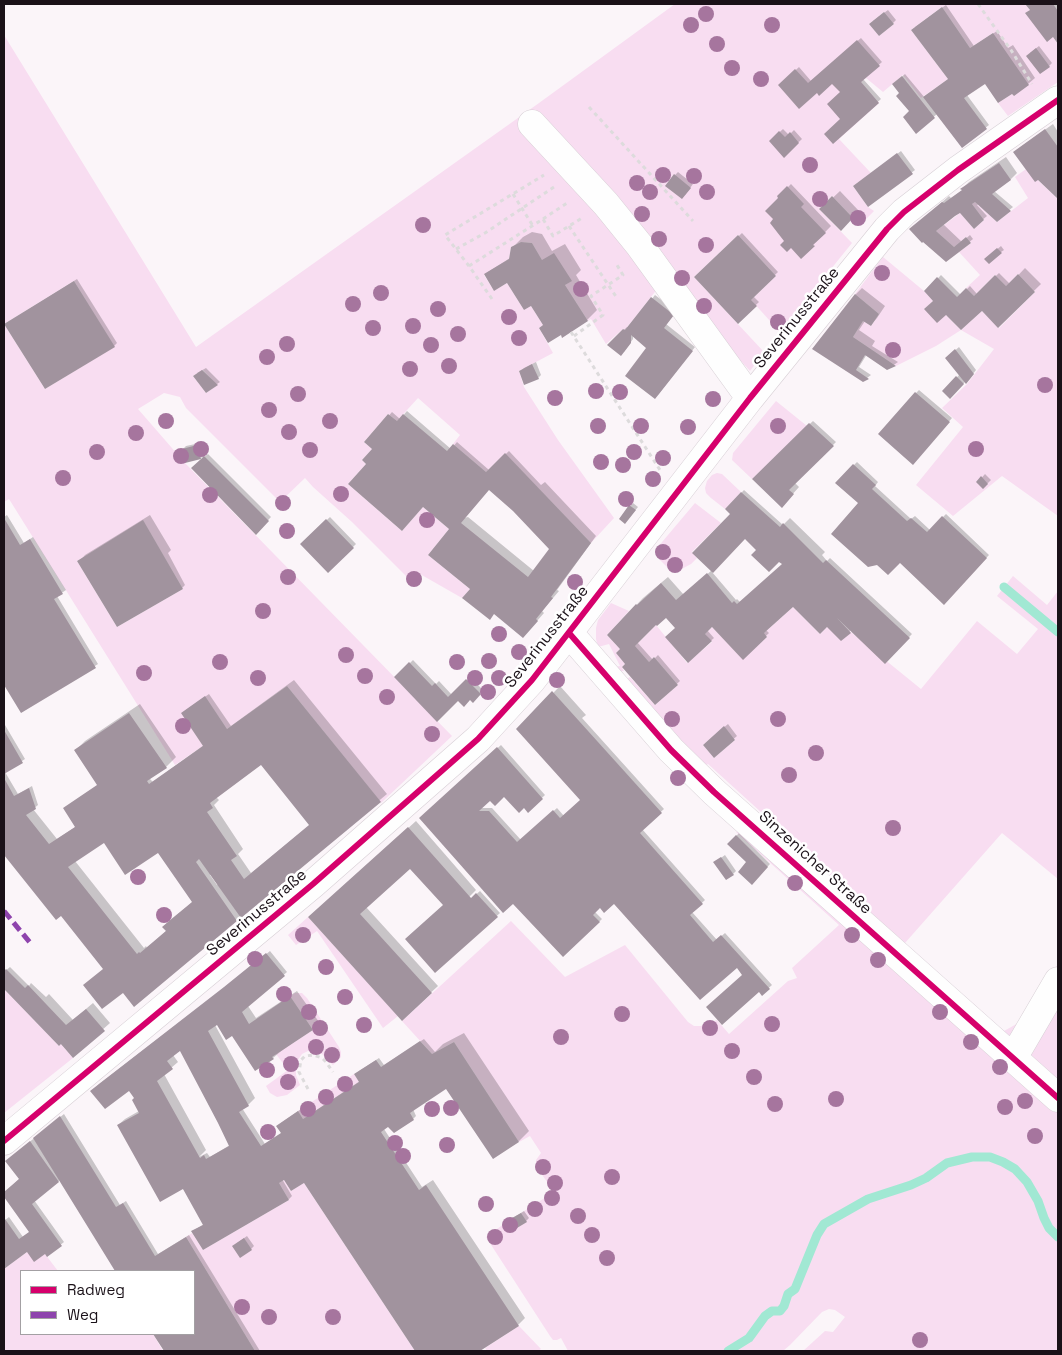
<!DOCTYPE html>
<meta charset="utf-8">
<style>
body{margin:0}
#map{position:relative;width:1062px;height:1355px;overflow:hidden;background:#fbf5f9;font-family:"Space Grotesk",sans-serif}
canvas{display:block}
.frame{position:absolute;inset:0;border:5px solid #1a1118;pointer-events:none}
.legend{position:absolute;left:20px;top:1270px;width:175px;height:65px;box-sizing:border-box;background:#fff;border:1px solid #a3a0a3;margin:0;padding:6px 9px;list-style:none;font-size:15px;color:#1a1118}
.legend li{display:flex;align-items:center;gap:10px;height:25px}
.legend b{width:25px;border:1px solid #a3a0a3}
</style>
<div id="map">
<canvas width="1062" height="1355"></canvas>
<div class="frame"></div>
<ul class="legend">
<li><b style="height:6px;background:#d6006c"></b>Radweg</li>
<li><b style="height:6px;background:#8e44ad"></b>Weg</li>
</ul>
</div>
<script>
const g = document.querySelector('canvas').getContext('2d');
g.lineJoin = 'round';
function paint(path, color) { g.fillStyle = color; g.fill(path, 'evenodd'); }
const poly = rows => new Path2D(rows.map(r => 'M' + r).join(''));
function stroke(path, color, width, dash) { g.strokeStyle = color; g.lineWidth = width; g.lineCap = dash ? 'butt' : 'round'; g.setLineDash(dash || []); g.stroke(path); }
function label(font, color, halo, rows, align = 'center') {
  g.font = font + ' "Space Grotesk",sans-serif'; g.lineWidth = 5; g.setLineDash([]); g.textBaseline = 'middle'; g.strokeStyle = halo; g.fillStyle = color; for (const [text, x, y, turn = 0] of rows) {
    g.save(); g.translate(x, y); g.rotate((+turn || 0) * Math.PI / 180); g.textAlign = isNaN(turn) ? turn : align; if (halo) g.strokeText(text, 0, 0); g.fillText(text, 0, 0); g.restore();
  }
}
paint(poly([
 [675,4,1025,4,1030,10,1026,13,1053,37,1058,44,1058,82,1008,116,998,103,1012,94,1014,96,993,33,970,48,942,7,911,30,948,79,921,98,903,75,883,92,866,78,861,82,879,103,839,139,871,173,853,186,868,207,874,211,861,224,853,218,832,196,819,209,852,243,780,332,751,300,776,276,738,235,694,277,764,352,750,371,712,329,658,288,625,330,623,329,606,344,591,319,588,321,565,285,571,281,542,260,532,243,521,242,511,247,509,259,484,275,494,291,507,283,524,310,531,306,543,325,539,328,553,353,519,371,524,387,558,440,614,518,591,543,505,454,486,472,453,444,460,435,418,398,397,421,388,414,364,442,372,449,362,460,366,464,348,484,402,531,423,507,449,529,428,555,470,589,462,598,420,574,413,583,352,522,313,487,305,478,280,502,186,408,180,397,164,393,138,409,185,463,452,736,381,803,287,686,227,729,205,697,182,713,203,746,175,765,9,499,4,502,4,35,196,347,539,103],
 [884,12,894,24,879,36,869,24],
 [74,281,114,347,45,389,4,324],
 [203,370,217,385,206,393,193,376],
 [143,521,183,589,117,627,77,561],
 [1026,169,1058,199,1058,516,1002,476,953,516,916,485,963,427,942,408,967,384,994,349,961,330,936,346,896,366,853,337,863,321,871,326,879,314,855,294,883,257,924,291,933,301,924,309,946,315,961,330,982,311,999,328,1035,292,1018,274,1006,286,995,275,974,296,966,288,980,275,959,252,971,243,966,237,954,247,936,231,960,213,974,229,984,220,972,204,975,202,997,222,1028,198,1015,177],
 [776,401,807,426,752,479,732,460,733,453],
 [717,473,722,474,741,492,725,509,711,498,706,493,705,488,707,481,712,475],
 [695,503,721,523,692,552,697,558,691,564,678,571,673,571,667,567,659,559,655,552,657,548],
 [1013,576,1047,605,1058,591,1058,879,1002,833,905,943,1004,1031,1020,1022,1058,964,1058,971,1017,1033,1008,1036,705,766,623,681,630,677,655,705,678,685,654,657,649,662,635,646,656,625,687,663,712,642,705,634,712,627,743,659,767,637,764,633,793,607,820,634,836,618,852,633,921,689,977,621,1017,654,1038,629,997,596],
 [724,727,735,740,714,758,703,745],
 [708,764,870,911,705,766],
 [611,603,629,611,607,635,620,649,616,653,625,664,622,667,624,671,616,672,614,667,620,666,609,644,598,647,596,639,596,628,598,620],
 [741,831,1058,1110,1058,1351,803,1351,825,1331,833,1332,845,1317,835,1310,829,1309,822,1312,790,1345,783,1351,568,1351,561,1338,557,1340,553,1340,550,1336,486,1237,512,1218,517,1228,526,1222,521,1213,554,1192,536,1166,536,1160,541,1153,530,1136,519,1142,454,1042,432,1054,402,1021,511,921,565,977,625,945,688,1022,694,1026,701,1026,717,1020,729,1034,788,981,797,978,792,968,839,925,736,832],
 [308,917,398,1016,383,1028,317,931,296,945,288,935],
 [4,989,59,1046,61,1044,73,1058,4,1113],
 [295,993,302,993,307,998,339,1047,341,1052,341,1057,333,1065,322,1054,308,1051,302,1054,298,1060,296,1067,296,1075,300,1085,287,1095,277,1097,270,1093,266,1086,288,1070,276,1054,313,1030,290,996],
 [1058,1004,1058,1087,1023,1055],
 [354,1074,359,1082,303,1119,298,1111],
 [284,1180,291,1191,304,1183,415,1351,255,1351,186,1237,192,1233,203,1250,289,1200,279,1183],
 [27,1252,45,1254,58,1271,21,1271,21,1334,153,1334,163,1351,4,1351,4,1269],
 [519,1326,541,1349,538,1351,487,1351,485,1348]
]), '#f8ddf1');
paint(poly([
 [1027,4,1058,4,1058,42,1053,35],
 [946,5,974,46,997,31,1008,48,1013,45,1035,78,1028,84,986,82,967,95,989,125,962,146,937,114,916,132,910,111,897,81,905,74,925,98,950,78,915,27],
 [888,10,896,20,893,23,873,21],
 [861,38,882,62,863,79,881,99,833,142,842,119,842,92,832,82,817,91,779,86,799,67,811,81],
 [1039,46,1052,63,1049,66,1030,53],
 [1053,124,1058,132,1058,198,1038,178,1015,152,1022,146],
 [783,129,789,135,794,130,802,139,784,156,770,141],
 [901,151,915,170,869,205,854,186],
 [1006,157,1017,173,1010,180,994,191,1013,207,997,220,979,204,977,205,987,216,974,227,960,211,943,224,962,242,970,235,973,239,946,261,918,223,949,196,951,198,963,190,962,189,969,182],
 [678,172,693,184,685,195,675,175],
 [791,184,831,226,801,257,786,241,775,219,780,198,779,196],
 [840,191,859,211,841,229,821,209],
 [532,232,542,234,552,251,565,244,581,270,576,275,597,310,587,320,561,334,544,325,531,304,508,281,488,272,510,258,512,248,523,237],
 [742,233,778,272,753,296,759,302,738,322,696,277],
 [1001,246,1004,250,1001,252,989,256],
 [1025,268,1041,284,998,326,981,309,935,301,926,291,941,275,961,295,970,286,977,294,999,273,1010,284],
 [77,279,117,343,114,346,6,324],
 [862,288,885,306,877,318,871,325,865,321,859,330,875,341,872,346,898,362,888,369,867,354,859,367,871,375,863,381,814,348,855,295],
 [655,295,676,311,666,324,695,347,658,395,648,348,633,336,633,339,624,352,608,345,627,327,629,328],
 [959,347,976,370,969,379,966,381,950,397,944,391,960,374,950,355],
 [536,362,541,375,538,378,521,371,524,368],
 [206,368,220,382,217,384,197,373],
 [919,390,952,418,916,460,916,393],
 [407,411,451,449,457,442,489,470,509,451,541,485,545,482,596,536,557,590,559,591,542,611,544,613,530,629,504,604,471,588,455,524,423,505,367,464,374,449,366,442,392,412,400,419],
 [492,484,551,549,534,571,468,517,464,518],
 [813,421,836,442,795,483,799,487,782,506,797,436],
 [200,443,204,457,186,461,183,449,186,446],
 [208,454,271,517,256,533,204,457],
 [857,462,878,482,875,486,911,519,915,516,930,530,946,514,989,555,944,603,860,503,837,482],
 [985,474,991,480,983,488,978,482],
 [744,490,783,525,790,518,825,552,822,555,827,561,830,558,912,634,885,662,851,630,841,640,827,625,793,606,766,630,769,633,743,658,712,625,707,630,714,638,688,661,676,628,666,617,656,623,637,642,653,660,658,655,680,681,655,704,627,663,621,650,608,635,643,598,668,577,684,595,712,570,731,514,726,509],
 [745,537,758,550,783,564,740,602,737,599,736,600,712,572],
 [633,503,638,507,628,519,620,518],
 [7,515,24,543,33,537,66,590,57,596,98,664,22,712,4,683,4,517],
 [150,515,171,550,168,553,185,585,182,588,118,625,79,562,85,555],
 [330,517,356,544,328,572,302,544],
 [413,660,436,684,439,681,452,695,470,677,483,690,473,701,470,698,458,699,437,720,396,677],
 [294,680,387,794,177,969,105,969,61,914,56,918,4,853,4,726,5,725,25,759,5,772,18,794,32,786,38,805,33,809,57,839,77,826,98,784,75,751,85,741,140,704,176,757,166,767,149,778,153,782,204,745,186,710,209,694,231,726],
 [266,760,310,825,251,873,238,854,243,849,214,805,219,800,216,797],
 [104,841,159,852,194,901,170,920,163,927,167,930,147,948,146,946,144,948,75,861],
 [212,874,219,884,217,885,210,875],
 [560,686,586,715,582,718,664,809,642,829,705,900,692,912,717,940,725,933,772,985,762,994,737,967,614,902,600,907,595,912,602,919,563,956,513,902,421,818,501,745,545,795,528,811,524,806,504,796,490,799,480,808,492,808,521,840,557,808,564,816,581,800,518,729],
 [728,724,737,736,714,756,707,742],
 [416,821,476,890,469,897,471,899,480,891,500,913,436,971,444,905,410,867,366,907,438,986,402,1019,310,917],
 [739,833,770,864,752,883,748,862,729,844],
 [725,855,736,871,733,874,718,860],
 [270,951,287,972,248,1006,256,1018,297,991,319,1022,312,1029,280,1052,273,1058,255,1069,232,1035,217,1024,215,1025,255,1098,248,1105,242,1108,265,1144,282,1133,281,1123,301,1109,306,1117,360,1081,359,1071,379,1058,384,1065,424,1039,435,1052,443,1044,464,1033,529,1131,519,1141,493,1158,447,1087,413,1109,416,1116,413,1119,388,1125,384,1129,422,1187,433,1180,525,1318,518,1325,478,1351,417,1351,304,1181,282,1179,292,1196,289,1199,203,1248,193,1231,204,1224,184,1190,118,1125,125,1119,139,1111,136,1098,129,1089,92,1091,99,1084,232,982],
 [180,1049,230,1145,210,1157,207,1153,199,1157,206,1150,164,1074,178,1062,173,1055],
 [10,967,29,986,31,983,46,997,49,994,73,1020,93,1003,110,1023,73,1056,4,987,4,972],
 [64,1114,120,1205,126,1201,158,1254,189,1235,260,1351,165,1351,154,1334,194,1334,194,1271,116,1271,60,1180,34,1200,64,1242,48,1255,45,1252,27,1250,4,1267,4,1221,9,1217,23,1237,31,1231,4,1194,20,1178,6,1161],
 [524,1211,529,1218,526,1221,516,1216],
 [247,1236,254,1246,251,1249,237,1243]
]), '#0003');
stroke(poly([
 [1004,587,1058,632],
 [728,1351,749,1338,765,1316,772,1311,780,1311,784,1306,788,1294,795,1289,817,1235,824,1224,868,1199,911,1185,926,1178,947,1163,972,1157,990,1157,1003,1162,1015,1169,1027,1182,1038,1201,1044,1218,1049,1228,1058,1237]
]), '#a1e8d3', 9);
paint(poly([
 [1025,4,1053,4,1058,11,1058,44,1053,37,1047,42,1025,13,1030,10],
 [942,7,970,48,993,33,1029,85,1014,96,1012,94,998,103,985,84,964,98,987,129,962,148,923,97,948,79,911,30],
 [884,12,894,24,879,36,869,24],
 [857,40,880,66,861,82,879,103,833,144,824,134,840,119,827,104,840,92,832,84,819,96,817,93,799,109,778,85,795,69,808,83],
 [1036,48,1050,67,1040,74,1026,56],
 [902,76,935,118,916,134,903,117,909,111,896,96,899,93,892,84],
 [1045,129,1058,147,1058,199,1038,180,1035,182,1013,152],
 [779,131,785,137,790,132,799,143,784,158,769,141],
 [897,153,913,174,868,207,853,186],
 [999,163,1011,180,992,194,1011,211,997,222,975,202,972,204,984,220,974,229,960,213,955,216,936,231,954,247,966,237,971,243,946,262,923,242,922,243,909,229,942,202,944,203,962,190,960,189],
 [674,174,691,188,682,199,665,186],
 [787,186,804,204,801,207,826,233,813,245,815,246,801,259,791,248,787,252,780,245,784,241,770,223,773,219,765,211,778,198,777,196],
 [832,196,853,218,841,231,819,209],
 [738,235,776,276,751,300,757,306,738,324,694,277],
 [521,242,532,243,542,260,554,253,572,281,565,285,588,321,562,338,561,335,548,343,539,328,543,325,531,306,524,310,507,283,494,291,484,274,509,259,511,247],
 [997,248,1002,253,989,264,984,259],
 [1018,274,1035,292,998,328,982,311,961,330,946,315,937,323,924,309,933,301,924,291,937,277,957,297,966,288,974,296,995,275,1006,286],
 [74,281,115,347,45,389,4,324],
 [855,294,879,314,871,326,863,321,853,337,896,366,887,370,865,355,856,370,869,379,863,382,812,349],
 [651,297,674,315,664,328,693,351,655,399,625,376,646,348,631,335,631,343,621,356,607,345,623,329,625,330],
 [955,349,974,374,966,384,945,358],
 [532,364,539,379,524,385,519,371],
 [202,370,218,385,206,393,193,376],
 [956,376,964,384,950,399,942,391],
 [915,392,950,422,913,465,878,434],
 [388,414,397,421,403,414,447,451,453,444,486,472,505,453,591,543,551,597,553,598,536,619,538,621,523,638,494,614,490,620,462,598,470,589,428,555,449,529,423,507,402,531,348,484,366,464,362,460,372,449,364,442],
 [489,490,513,511,549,549,528,577,461,523],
 [809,423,834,446,789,490,794,494,782,508,752,479],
 [197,445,201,459,204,456,269,521,256,535,191,468,201,459,185,463,182,449],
 [853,464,876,485,872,489,907,521,911,518,927,532,942,516,987,558,944,605,900,563,888,575,877,565,868,567,831,534,858,503,835,483],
 [981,476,988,484,983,489,976,482],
 [741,492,780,527,783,523,823,563,826,560,910,638,885,664,837,618,851,633,841,641,827,627,820,634,793,607,764,633,767,637,743,660,712,627,705,634,712,641,688,663,665,637,675,628,666,618,657,626,656,625,635,646,649,662,654,657,678,685,655,705,622,667,625,664,616,653,620,649,607,635,636,604,637,605,661,583,676,600,707,573,732,603,734,601,737,604,782,564,779,562,769,572,751,555,756,550,745,539,713,573,692,553,730,514,725,509],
 [629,505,636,510,625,524,619,519],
 [4,518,20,545,30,539,63,594,54,599,96,668,21,713,4,685],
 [326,519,354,548,328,573,300,544],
 [143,520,183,589,117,627,77,561],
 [409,662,432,686,435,683,448,697,466,679,481,694,473,703,470,700,464,707,458,701,437,722,394,677],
 [287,686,381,802,241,918,199,859,196,862,237,921,134,1007,123,993,102,1009,83,985,103,969,61,916,56,920,4,855,4,778,14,796,29,788,36,809,26,815,49,844,75,827,63,808,97,785,74,750,129,713,167,768,147,781,149,784,203,746,181,713,205,696,227,729],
 [261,765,309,825,244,879,231,860,237,856,207,812,213,808,210,803],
 [104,843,125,875,158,853,192,902,162,927,166,931,140,953,139,952,137,954,68,867],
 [552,691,662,813,640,833,703,904,690,915,713,942,721,935,770,989,762,996,759,992,722,1025,706,1007,742,975,737,968,700,1000,614,904,604,913,600,908,593,915,600,922,563,957,513,904,503,913,419,818,497,747,543,799,528,813,524,808,519,813,504,797,495,806,490,801,479,811,489,811,517,842,553,810,560,818,580,800,516,729],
 [724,726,735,740,714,758,703,745],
 [4,730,23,763,4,774],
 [408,827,471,898,476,893,498,917,435,973,405,939,443,905,410,869,360,914,432,993,402,1021,308,917],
 [736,835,768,867,752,885,738,872,746,862,727,844],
 [721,857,734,875,726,880,713,862],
 [266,953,285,976,242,1012,249,1024,290,996,313,1030,272,1057,274,1059,255,1071,232,1036,226,1040,217,1025,208,1031,249,1106,239,1112,261,1146,281,1133,276,1126,298,1111,303,1119,359,1082,354,1074,376,1060,381,1067,420,1041,432,1054,454,1042,519,1142,493,1159,446,1089,410,1113,414,1120,394,1133,388,1127,381,1132,419,1190,426,1185,519,1326,480,1351,415,1351,304,1183,291,1191,284,1180,279,1183,289,1200,203,1250,191,1231,203,1225,183,1189,160,1202,117,1125,139,1113,132,1100,134,1098,129,1091,105,1109,90,1091,224,987],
 [180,1051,218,1123,229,1146,206,1159,204,1155,200,1158,157,1081,173,1069,167,1061],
 [6,969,25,988,28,985,66,1025,86,1009,105,1031,73,1058,61,1044,59,1046,4,989,4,971],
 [60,1116,116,1207,123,1203,155,1256,186,1237,255,1351,164,1351,153,1334,194,1334,194,1271,115,1271,33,1138],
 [30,1141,59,1182,32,1204,62,1246,47,1257,45,1254,34,1262,27,1252,4,1269,4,1220,5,1219,19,1239,29,1232,4,1197,4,1192,19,1179,5,1161],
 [521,1213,527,1222,517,1228,512,1218],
 [244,1238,252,1250,240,1258,232,1246]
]), '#a1939e');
const street = poly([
 [532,124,606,204,640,246,750,398],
 [569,633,671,750,714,792,1058,1098],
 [1013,1058,1058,981],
 [4,1141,313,884,478,739,532,680,750,398,887,229,904,212,958,170,1058,100]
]);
stroke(street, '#d7cfd5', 29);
stroke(poly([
 [978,4,1011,50,1032,84],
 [589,107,693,221],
 [513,194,533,226],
 [543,219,567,203],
 [569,226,617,298],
 [456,249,485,233,554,187],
 [469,266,543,219,553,236,582,218],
 [492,299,469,266,445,235,544,175],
 [571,332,660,470],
 [574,336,603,315,591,296,623,275,617,265],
 [308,1089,299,1072,301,1060,305,1056,313,1055,322,1058,326,1062,333,1072]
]), '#dddbdc', 3, [4, 4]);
stroke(street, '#fefefe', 28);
stroke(poly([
 [4,911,32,945]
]), '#8e44ad', 5, [10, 5]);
stroke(poly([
 [569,633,671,750,714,792,1058,1098],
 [4,1141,313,884,478,739,532,680,750,398,887,229,904,212,958,170,1058,100]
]), '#d6006c', 6);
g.fillStyle = '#a6759e';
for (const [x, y] of [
 [706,14],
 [691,25],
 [772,25],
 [717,44],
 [732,68],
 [761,79],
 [810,165],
 [663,175],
 [694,176],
 [637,183],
 [650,192],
 [707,192],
 [820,199],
 [642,214],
 [858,218],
 [423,225],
 [659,239],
 [706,245],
 [882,273],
 [682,278],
 [581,289],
 [381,293],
 [353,304],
 [704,306],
 [438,309],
 [509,317],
 [778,322],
 [413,326],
 [373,328],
 [458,334],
 [519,338],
 [287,344],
 [431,345],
 [893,350],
 [267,357],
 [449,366],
 [410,369],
 [1045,385],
 [596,391],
 [620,392],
 [298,394],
 [555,398],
 [713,399],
 [269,410],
 [166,421],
 [330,421],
 [598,426],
 [641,426],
 [778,426],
 [688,427],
 [289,432],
 [136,433],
 [201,449],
 [976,449],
 [310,450],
 [97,452],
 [634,452],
 [181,456],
 [663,458],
 [601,462],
 [623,465],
 [63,478],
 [653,479],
 [341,494],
 [210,495],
 [626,499],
 [283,503],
 [427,520],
 [287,531],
 [663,552],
 [675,565],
 [288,577],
 [414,579],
 [575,582],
 [263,611],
 [499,634],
 [519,652],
 [346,655],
 [489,661],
 [220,662],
 [457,662],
 [144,673],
 [365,676],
 [258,678],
 [475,678],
 [499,678],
 [557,680],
 [488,692],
 [387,697],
 [672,719],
 [778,719],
 [183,726],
 [432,734],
 [816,753],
 [789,775],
 [678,778],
 [893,828],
 [138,877],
 [795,883],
 [164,915],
 [303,935],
 [852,935],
 [255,959],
 [878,960],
 [326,967],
 [284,994],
 [345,997],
 [309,1012],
 [940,1012],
 [622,1014],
 [772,1024],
 [364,1025],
 [320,1028],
 [710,1028],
 [561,1037],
 [971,1042],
 [316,1047],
 [732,1051],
 [332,1055],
 [291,1064],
 [1000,1067],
 [267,1070],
 [754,1077],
 [288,1082],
 [345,1084],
 [326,1097],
 [836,1099],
 [1025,1101],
 [775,1104],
 [1005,1107],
 [451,1108],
 [308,1109],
 [432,1109],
 [268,1132],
 [1035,1136],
 [395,1143],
 [447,1145],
 [403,1156],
 [543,1167],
 [612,1177],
 [555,1183],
 [552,1198],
 [486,1204],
 [535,1209],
 [578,1216],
 [510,1225],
 [592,1235],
 [495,1237],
 [607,1258],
 [242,1307],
 [269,1317],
 [333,1317],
 [920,1340]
]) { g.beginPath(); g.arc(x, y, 8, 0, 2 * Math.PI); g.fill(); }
label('16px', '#1a1118', '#fff', [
 ["Severinusstraße",797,318,-51],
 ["Severinusstraße",547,637,-52],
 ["Sinzenicher Straße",815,863,42],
 ["Severinusstraße",257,913,-40]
]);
</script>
